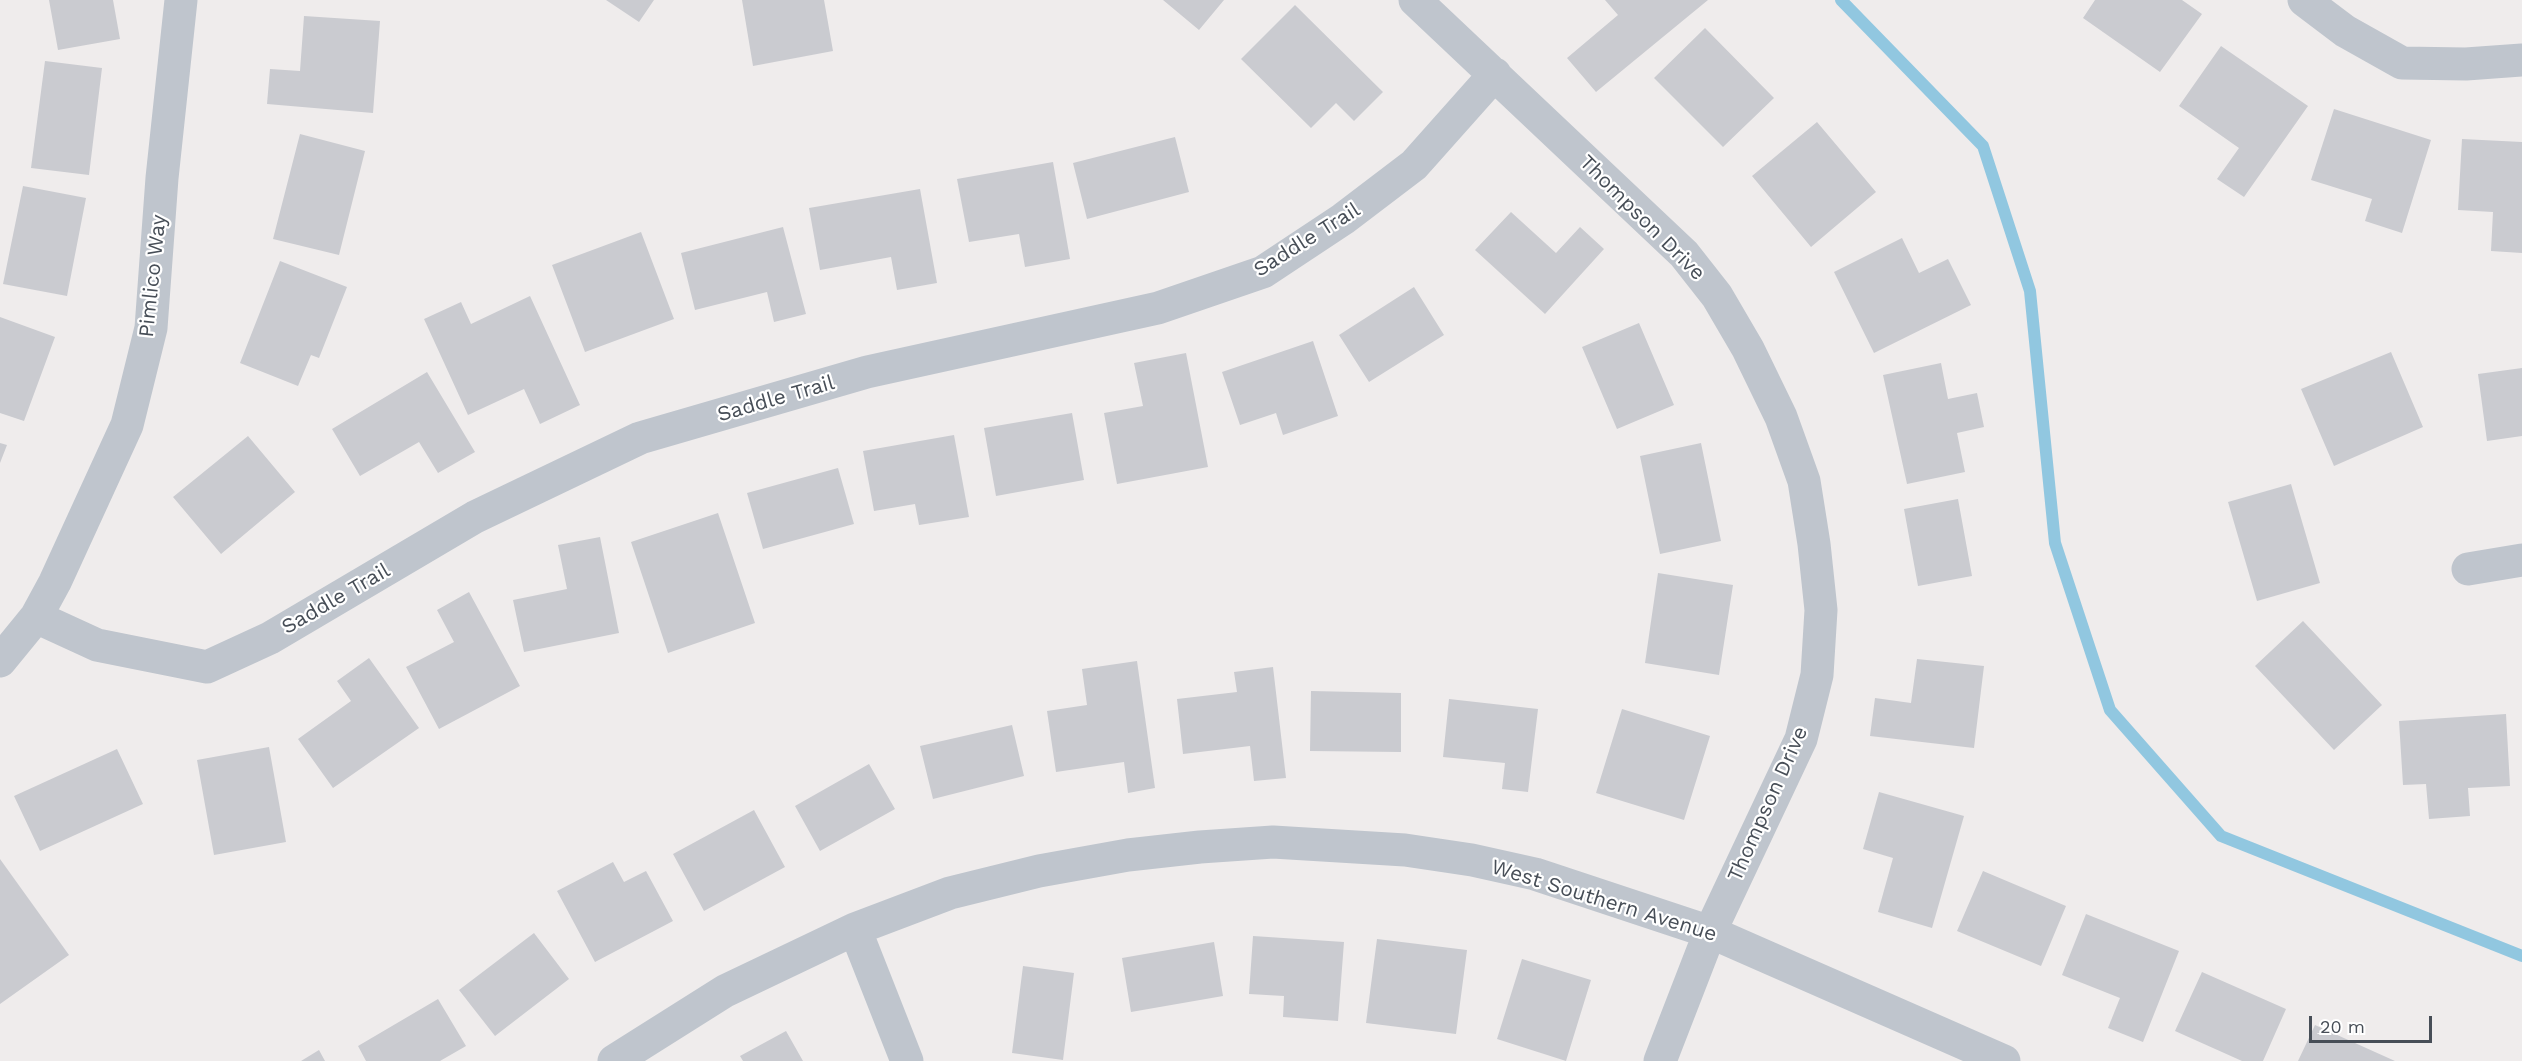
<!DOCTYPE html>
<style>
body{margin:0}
#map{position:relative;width:2522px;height:1061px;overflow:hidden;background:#efecec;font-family:"Work Sans",sans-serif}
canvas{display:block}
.scale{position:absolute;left:2309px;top:1016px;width:123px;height:27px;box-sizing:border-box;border:3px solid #474e57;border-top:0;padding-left:8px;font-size:18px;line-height:21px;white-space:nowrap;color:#474e57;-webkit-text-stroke:4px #fff;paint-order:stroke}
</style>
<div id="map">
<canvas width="2522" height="1061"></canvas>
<div class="scale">20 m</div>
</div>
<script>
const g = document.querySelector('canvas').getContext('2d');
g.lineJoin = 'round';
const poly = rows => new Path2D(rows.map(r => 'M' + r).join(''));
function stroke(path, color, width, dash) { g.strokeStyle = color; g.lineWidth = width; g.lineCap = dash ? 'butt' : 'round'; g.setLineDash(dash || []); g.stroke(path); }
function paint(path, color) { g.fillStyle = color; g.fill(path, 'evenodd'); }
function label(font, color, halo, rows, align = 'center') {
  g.font = font + ' "Work Sans",sans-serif'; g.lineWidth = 4.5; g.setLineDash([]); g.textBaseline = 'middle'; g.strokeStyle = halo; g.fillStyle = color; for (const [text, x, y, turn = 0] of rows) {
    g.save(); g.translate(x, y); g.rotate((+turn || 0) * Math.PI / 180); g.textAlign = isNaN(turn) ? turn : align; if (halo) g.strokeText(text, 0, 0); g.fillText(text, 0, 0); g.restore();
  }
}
stroke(poly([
 [1841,0,1983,146,2030,291,2055,543,2110,710,2221,836,2522,956]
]), '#91c7e0', 12);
paint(poly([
 [49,0,113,0,120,39,58,50],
 [606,0,654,0,639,22],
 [742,0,824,0,833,51,753,66],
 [1163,0,1224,0,1199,30],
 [1605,0,1708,0,1596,92,1567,58,1618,15],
 [2095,0,2182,0,2202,14,2160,72,2083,18],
 [1295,5,1383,92,1354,121,1336,103,1311,128,1241,59],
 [304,16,380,21,373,113,267,104,270,69,300,71],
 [1705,28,1774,98,1723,147,1654,78],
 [2221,46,2308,106,2244,197,2217,179,2239,148,2179,106],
 [45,61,102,68,89,175,31,168],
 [2334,109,2431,140,2402,233,2365,221,2372,199,2311,180],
 [1817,122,1876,192,1811,247,1752,176],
 [300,134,365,151,339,255,273,239],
 [1175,137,1189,192,1087,219,1073,163],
 [2462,139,2522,142,2522,253,2491,251,2493,212,2458,210],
 [1053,162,1070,259,1025,267,1019,234,969,242,957,179],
 [23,186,86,198,67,296,3,284],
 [920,189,937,283,897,290,891,257,820,270,809,208],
 [1511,212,1556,253,1580,227,1604,249,1545,314,1475,250],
 [783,227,806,314,774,322,767,292,695,310,681,253],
 [641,232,674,319,585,352,552,265],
 [1902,238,1919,273,1948,259,1971,305,1874,353,1834,272],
 [280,261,347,287,319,358,311,355,298,386,240,363],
 [1414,287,1444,335,1369,382,1339,335],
 [530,296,580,405,540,424,524,389,468,415,424,319,461,302,471,324],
 [0,317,55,337,24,421,0,413],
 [1639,323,1674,405,1617,429,1582,347],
 [1313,341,1338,416,1283,435,1276,413,1240,425,1222,372],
 [2391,352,2423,427,2334,466,2301,389],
 [1186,353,1208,467,1117,484,1104,413,1143,406,1134,363],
 [1941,363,1948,399,1977,393,1984,427,1957,433,1965,472,1907,484,1883,375],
 [2522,368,2522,436,2487,441,2478,374],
 [427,372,475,452,438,473,419,442,360,476,332,429],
 [1072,413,1084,480,996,496,984,428],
 [954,435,969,517,919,525,915,504,874,511,863,451],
 [248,436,295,492,221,554,173,497],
 [0,443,7,445,0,463],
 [1701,443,1721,541,1660,554,1640,456],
 [838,468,854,524,763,549,747,493],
 [2291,484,2320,583,2257,601,2228,502],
 [1958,499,1972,576,1918,586,1904,509],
 [718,513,755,623,668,653,631,542],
 [600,537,619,633,524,652,513,600,567,589,558,545],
 [1658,573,1733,585,1719,675,1645,663],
 [469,592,520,686,439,729,406,667,454,642,437,610],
 [2303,621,2382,705,2334,750,2255,666],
 [369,658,419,728,333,788,298,739,351,701,337,681],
 [1917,659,1984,666,1974,748,1870,736,1875,698,1911,703],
 [1137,661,1155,788,1128,793,1124,762,1056,772,1047,711,1087,705,1082,669],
 [1273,667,1286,778,1254,781,1250,746,1183,754,1177,699,1237,692,1234,672],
 [1311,691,1401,693,1401,752,1310,751],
 [1449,699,1538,709,1528,792,1502,789,1505,763,1443,757],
 [1622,709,1710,736,1684,820,1596,793],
 [2506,714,2510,786,2468,788,2470,816,2429,819,2426,784,2403,785,2399,721],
 [1012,725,1024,776,933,799,920,746],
 [269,747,286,842,214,855,197,760],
 [117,749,143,804,40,851,14,796],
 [869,764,895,809,820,851,795,806],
 [1879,792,1964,816,1932,928,1878,912,1893,858,1863,849],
 [754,810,785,867,704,911,673,854],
 [0,859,69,955,0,1004],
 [613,862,624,882,646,871,673,921,595,962,557,891],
 [1983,871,2066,906,2041,966,1957,931],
 [2086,914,2179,951,2143,1042,2108,1028,2120,998,2062,975],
 [534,933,569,979,495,1036,459,990],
 [1253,936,1344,942,1338,1021,1283,1017,1284,996,1249,994],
 [1377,939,1467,950,1456,1034,1366,1023],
 [1214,942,1223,996,1131,1012,1122,958],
 [1522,959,1591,980,1566,1061,1497,1039],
 [1023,966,1074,973,1063,1060,1012,1053],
 [2202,972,2286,1009,2263,1061,2242,1061,2175,1031],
 [438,999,466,1046,440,1061,366,1061,358,1046],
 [2315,1025,2395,1061,2298,1061],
 [786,1031,803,1061,743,1061,740,1056],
 [319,1050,325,1061,301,1061]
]), '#cacbd0');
stroke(poly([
 [1415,0,1684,254,1717,296,1748,349,1781,417,1804,481,1814,544,1821,610,1817,675,1801,739,1710,932,1660,1061],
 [2304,0,2345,31,2402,63,2466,64,2522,60],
 [2468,569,2522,560],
 [36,617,97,645,207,667,270,638,475,517,640,438,867,372,1158,308,1263,272,1343,219,1414,165,1495,74],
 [0,661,36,617,55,582,127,425,151,328,162,178,181,0],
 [855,929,907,1061],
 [614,1061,725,991,855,929,950,893,1039,871,1128,855,1200,847,1273,842,1405,850,1472,860,1535,874,1710,932,2004,1061]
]), '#bfc5cd', 33);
label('21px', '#474e57', '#fff', [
 ["Thompson Drive",1642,218,45],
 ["Saddle Trail",1307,240,-32],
 ["Pimlico Way",153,276,-84],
 ["Saddle Trail",776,399,-16],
 ["Saddle Trail",336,599,-30],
 ["Thompson Drive",1768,804,-66],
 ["West Southern Avenue",1604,901,17]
]);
</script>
